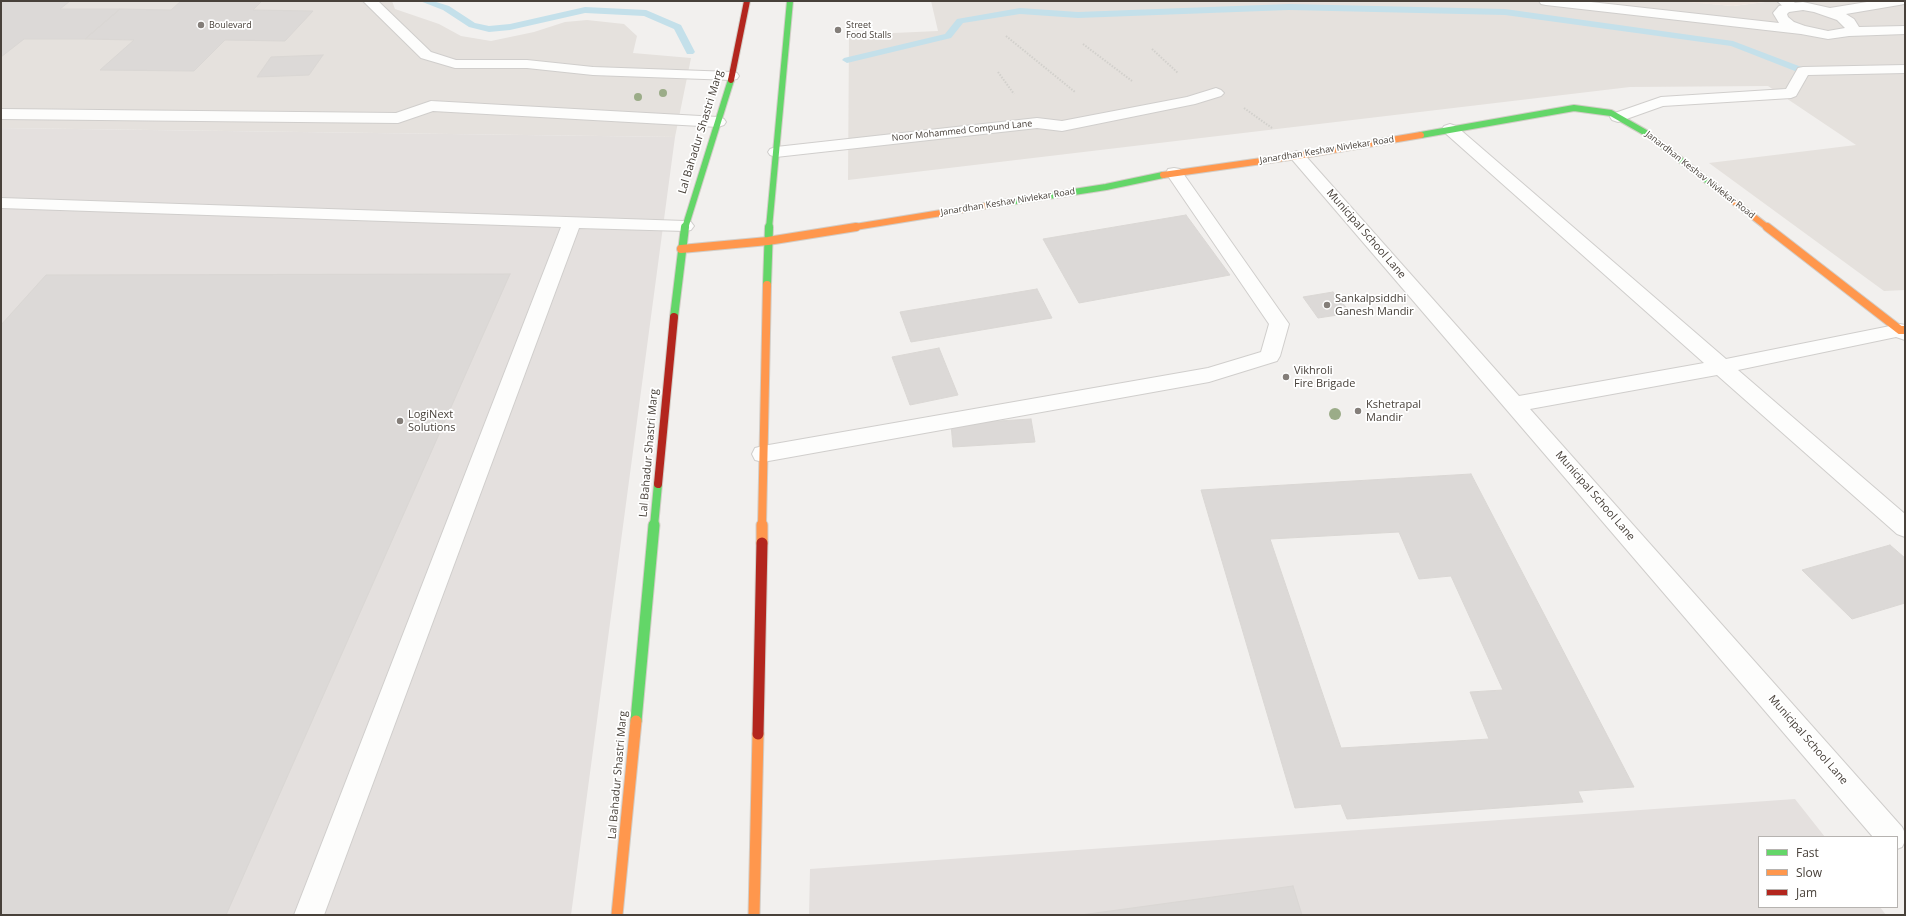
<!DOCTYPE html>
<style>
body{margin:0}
#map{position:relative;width:1906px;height:916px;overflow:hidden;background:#f2f0ee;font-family:"Open Sans",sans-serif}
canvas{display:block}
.frame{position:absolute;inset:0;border:2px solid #48413a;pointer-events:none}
.legend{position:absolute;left:1758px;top:836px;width:140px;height:72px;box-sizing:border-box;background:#fff;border:1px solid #b6b3b0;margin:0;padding:5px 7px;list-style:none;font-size:12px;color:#48413a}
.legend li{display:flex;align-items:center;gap:8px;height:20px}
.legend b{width:20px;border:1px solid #b6b3b0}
</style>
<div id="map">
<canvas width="1906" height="916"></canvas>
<div class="frame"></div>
<ul class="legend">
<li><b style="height:5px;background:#63d668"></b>Fast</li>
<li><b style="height:5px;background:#ff974d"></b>Slow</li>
<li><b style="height:5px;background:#b3261e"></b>Jam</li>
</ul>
</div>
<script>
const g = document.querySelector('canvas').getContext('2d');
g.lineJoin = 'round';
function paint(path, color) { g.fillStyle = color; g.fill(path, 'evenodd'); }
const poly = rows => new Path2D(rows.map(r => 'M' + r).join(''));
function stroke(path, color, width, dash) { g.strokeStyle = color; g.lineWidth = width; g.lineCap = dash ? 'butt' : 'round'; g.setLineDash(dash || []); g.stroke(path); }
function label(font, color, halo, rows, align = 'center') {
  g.font = font + ' "Open Sans",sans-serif'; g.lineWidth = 3.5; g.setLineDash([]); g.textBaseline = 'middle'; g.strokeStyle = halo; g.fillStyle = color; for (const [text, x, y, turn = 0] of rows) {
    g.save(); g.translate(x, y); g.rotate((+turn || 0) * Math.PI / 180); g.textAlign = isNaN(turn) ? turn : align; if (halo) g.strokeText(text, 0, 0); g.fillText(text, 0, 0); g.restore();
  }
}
paint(poly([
 [1,1,392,1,395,9,439,24,461,36,491,41,534,32,565,22,587,20,624,24,637,36,633,53,691,58,675,137,1,128],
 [931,1,1679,1,1733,6,1773,1,1905,1,1905,290,1884,291,1709,163,1856,145,1768,86,1630,87,848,180,849,35,938,31]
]), '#e5e1dd');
paint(poly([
 [1673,1,1773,1,1733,6]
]), '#ece3dd');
paint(poly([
 [1,128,675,137,571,915,1,915],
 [1795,799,1825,837,1759,837,1759,907,1880,907,1886,915,809,915,810,869]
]), '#e4e0de');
paint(poly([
 [420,1,433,1,449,6,475,23,489,26,510,24,585,7,646,10,681,25,695,52,693,54,687,54,674,29,644,16,585,13,510,30,489,32,469,27,443,10,420,1],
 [1289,4,1505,9,1733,41,1804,68,1815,68,1820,71,1815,74,1800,73,1731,46,1505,15,1289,10,1078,18,1020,14,963,23,951,38,847,63,842,60,844,58,945,34,957,19,1020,8,1078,12,1289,4]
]), '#c4e0ea');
const building = poly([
 [1,1,70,1,60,9,120,9,85,39,24,39,1,57,1,1],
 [181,1,262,1,253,10,313,11,285,41,225,40,194,71,100,70,134,40,85,39,120,9,171,10,181,1],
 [323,55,309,75,257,77,271,57,323,55],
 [1186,215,1230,275,1079,303,1043,239,1186,215],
 [510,274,226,915,1,915,1,325,46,275,510,274],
 [1037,289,1052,318,911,342,900,312,1037,289],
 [1333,292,1351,313,1318,318,1303,297,1333,292],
 [939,348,958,395,910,405,892,357,939,348],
 [1031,419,1035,442,953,447,951,424,1031,419],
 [1471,474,1634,787,1578,791,1583,802,1347,819,1341,804,1295,808,1201,490,1471,474],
 [1399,532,1419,579,1451,576,1503,690,1470,692,1489,739,1341,748,1270,539,1399,532],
 [1890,545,1905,558,1905,603,1852,619,1802,570,1890,545],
 [1293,886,1302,915,1081,915,1293,886]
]);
paint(building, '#dcd9d7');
stroke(building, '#dad7d4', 1);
const lane = poly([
 [1777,1,1793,1,1799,7,1797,10,1792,11,1787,10,1777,1],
 [1174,168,1180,169,1289,324,1280,356,1277,361,1209,382,763,462,755,460,752,454,755,448,763,446,1208,368,1261,352,1269,324,1166,173,1168,169,1174,168],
 [1,198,685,221,691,222,694,226,691,230,685,231,579,228,324,915,294,915,561,227,1,208,1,198]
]);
const street = poly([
 [363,1,378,1,431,52,456,60,527,60,593,67,732,72,737,73,739,76,737,79,732,80,593,75,527,68,455,68,421,58,363,1],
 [1539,1,1582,1,1779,23,1773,13,1779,6,1792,3,1803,2,1830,8,1873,1,1905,1,1904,4,1899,5,1846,14,1854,19,1859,27,1905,26,1905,34,1849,36,1828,39,1801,34,1546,5,1541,4,1539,1],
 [1803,10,1814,12,1837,20,1845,28,1828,31,1805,26,1794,22,1788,17,1787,14,1789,12,1803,10],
 [1905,65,1905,73,1808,75,1796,96,1791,98,1663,106,1618,122,1612,120,1610,117,1612,114,1661,97,1786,89,1798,68,1803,67,1905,65],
 [1216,88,1221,90,1224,93,1221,96,1195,104,1062,131,1037,128,776,157,770,155,768,152,770,149,776,147,1037,118,1062,121,1187,97,1216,88],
 [431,101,718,117,724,119,726,122,724,125,718,127,433,111,398,123,1,119,1,109,396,113,431,101],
 [1450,124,1456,126,1726,359,1900,324,1905,325,1905,340,1896,337,1738,370,1905,514,1905,537,1897,534,1717,375,1530,409,1902,827,1905,833,1905,841,1902,847,1897,849,1897,837,1873,837,1289,156,1291,153,1297,151,1303,153,1519,396,1704,363,1444,132,1442,129,1444,126,1450,124]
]);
const fastFar2 = poly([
 [1421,135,1574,108,1611,113,1646,133,1723,193],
 [984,206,1106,187,1163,175],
 [685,228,731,80],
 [769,228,790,1]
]);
const fastFar1 = poly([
 [767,285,769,227],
 [674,317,685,227],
 [654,526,658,484]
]);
const fast = poly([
 [636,721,654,525]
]);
const slowFar2 = poly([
 [1163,175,1297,156,1421,135],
 [1723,193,1768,228],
 [849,228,984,206]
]);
const slowFar1 = poly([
 [1767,227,1900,330,1905,330],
 [681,249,768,241,856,227],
 [762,526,767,285]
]);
const slow = poly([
 [762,543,762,525],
 [617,915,636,721],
 [754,915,758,734]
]);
const jamFar2 = poly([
 [731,80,747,1]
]);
const jamFar1 = poly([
 [658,484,674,317]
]);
const jam = poly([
 [758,734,762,543]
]);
stroke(lane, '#d0cecc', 2);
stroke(street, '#d0cecc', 2);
stroke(fastFar2, '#d2cdc7', 8);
stroke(fastFar1, '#d2cdc7', 10);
stroke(fast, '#d2cdc7', 13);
stroke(slowFar2, '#d2cdc7', 8);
stroke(slowFar1, '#d2cdc7', 10);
stroke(slow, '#d2cdc7', 13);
stroke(jamFar2, '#d2cdc7', 8);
stroke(jamFar1, '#d2cdc7', 10);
stroke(jam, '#d2cdc7', 13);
stroke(poly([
 [1006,36,1075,92],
 [1083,44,1132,81],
 [1152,49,1178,73],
 [998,72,1014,94],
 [1244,108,1272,128]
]), '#d2d0cc', 2, [1.5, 1.5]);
paint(lane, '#fdfdfc');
paint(street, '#fdfdfc');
stroke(fastFar2, '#63d668', 6);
stroke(fastFar1, '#63d668', 8);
stroke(fast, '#63d668', 11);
stroke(slowFar2, '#ff974d', 6);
stroke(slowFar1, '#ff974d', 8);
stroke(slow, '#ff974d', 11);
stroke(jamFar2, '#b3261e', 6);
stroke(jamFar1, '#b3261e', 8);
stroke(jam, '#b3261e', 11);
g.fillStyle = '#9bac88';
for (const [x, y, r] of [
 [663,93,4],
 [638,97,4],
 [1335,414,6]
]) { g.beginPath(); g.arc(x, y, r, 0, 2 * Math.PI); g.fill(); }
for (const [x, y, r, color] of [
 [201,25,4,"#847e79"],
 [838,30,4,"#847e79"],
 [1327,305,4,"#847e79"],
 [1286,377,4,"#847e79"],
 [1358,411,4,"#847e79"],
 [400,421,4,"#847e79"]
]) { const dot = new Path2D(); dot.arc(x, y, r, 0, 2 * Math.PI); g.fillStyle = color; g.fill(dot); stroke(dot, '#fff', 1.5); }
label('9px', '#48413a', '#fff', [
 ["Boulevard",209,25],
 ["Street",846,25],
 ["Food Stalls",846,35]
], 'left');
label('9px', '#48413a', '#fff', [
 ["Noor Mohammed Compund Lane",962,131,-6],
 ["Janardhan Keshav Nivlekar Road",1327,150,-9],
 ["Janardhan Keshav Nivlekar Road",1700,175,38],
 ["Janardhan Keshav Nivlekar Road",1008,202,-9]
]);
label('11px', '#48413a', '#fff', [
 ["Lal Bahadur Shastri Marg",701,132,-73],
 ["Municipal School Lane",1366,234,49],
 ["Lal Bahadur Shastri Marg",649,453,-85],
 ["Municipal School Lane",1595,496,49],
 ["Municipal School Lane",1808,740,49],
 ["Lal Bahadur Shastri Marg",618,775,-85]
]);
label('11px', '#48413a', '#fff', [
 ["Sankalpsiddhi",1335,299],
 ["Ganesh Mandir",1335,312],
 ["Vikhroli",1294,371],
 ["Fire Brigade",1294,384],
 ["Kshetrapal",1366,405],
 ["Mandir",1366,418],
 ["LogiNext",408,415],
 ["Solutions",408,428]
], 'left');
</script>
